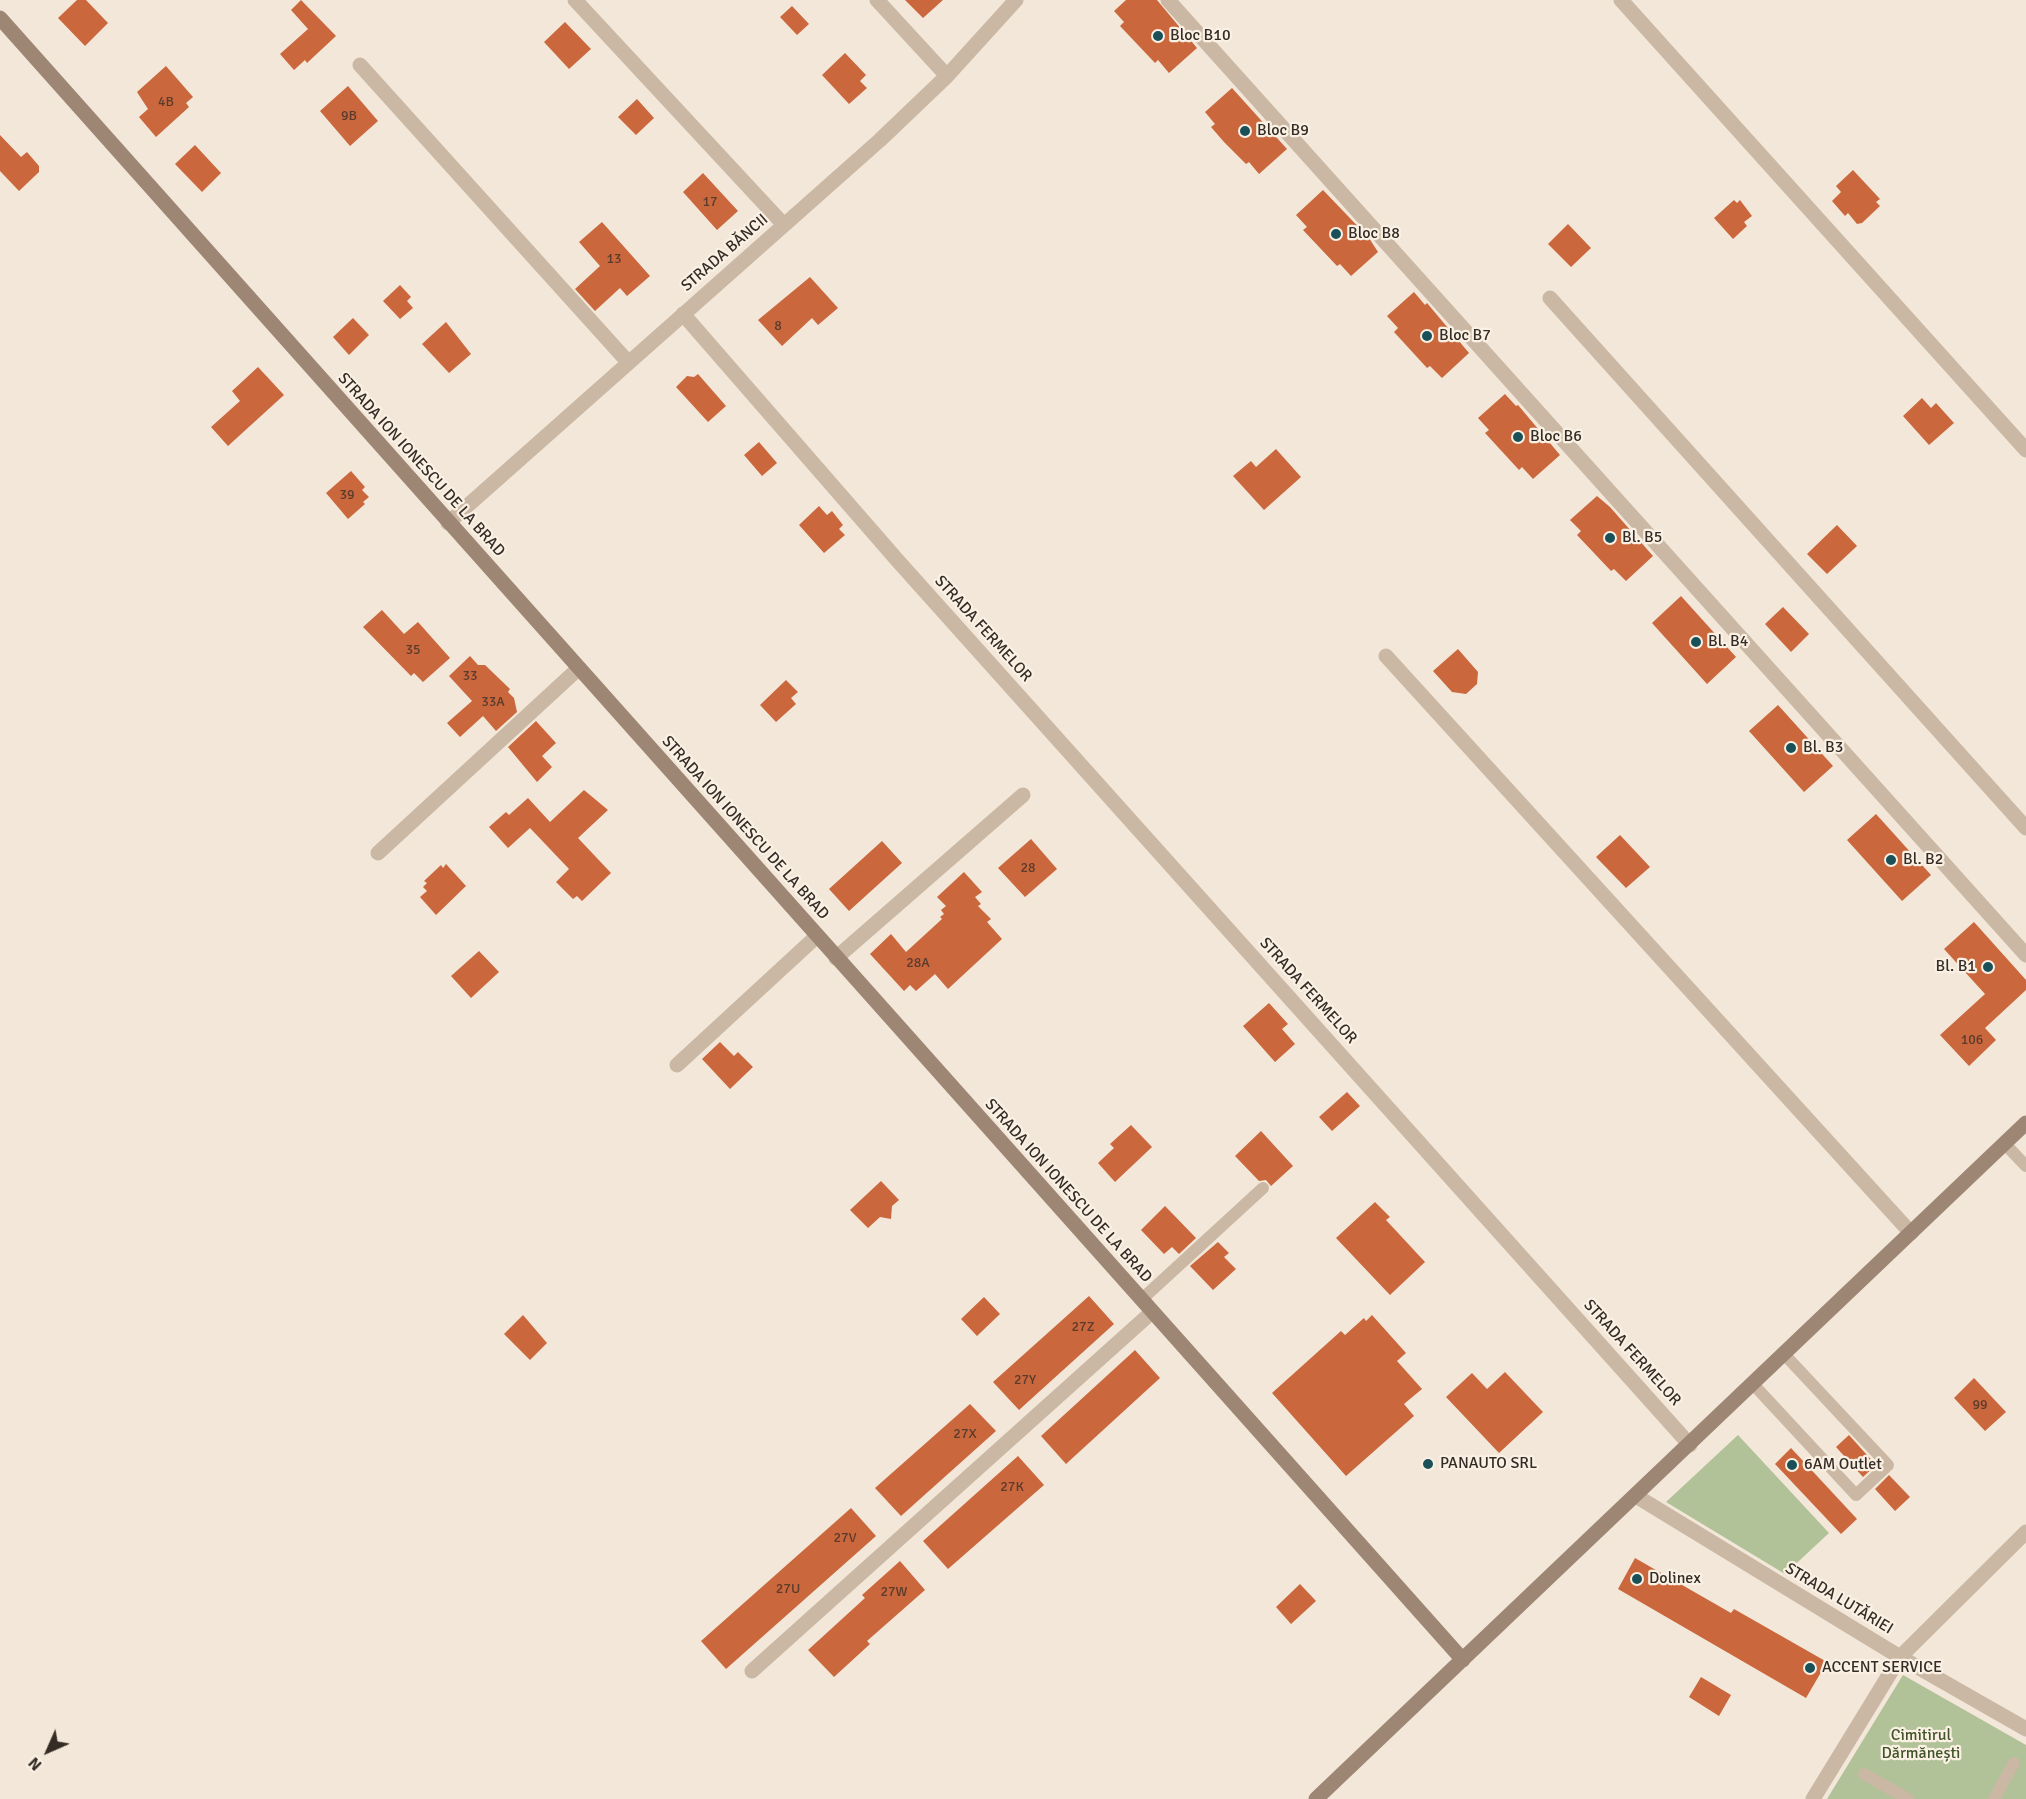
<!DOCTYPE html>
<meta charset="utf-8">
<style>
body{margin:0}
#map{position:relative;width:2026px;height:1799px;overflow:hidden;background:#f2e7d8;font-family:Signika,sans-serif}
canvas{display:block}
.north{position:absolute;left:18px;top:1721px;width:60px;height:60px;-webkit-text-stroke:4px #faf1e4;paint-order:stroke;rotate:225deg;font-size:16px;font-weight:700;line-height:24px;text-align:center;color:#352c26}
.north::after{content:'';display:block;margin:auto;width:21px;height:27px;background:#352c26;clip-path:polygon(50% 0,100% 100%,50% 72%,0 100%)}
</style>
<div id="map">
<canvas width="2026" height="1799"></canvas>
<div class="north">N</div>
</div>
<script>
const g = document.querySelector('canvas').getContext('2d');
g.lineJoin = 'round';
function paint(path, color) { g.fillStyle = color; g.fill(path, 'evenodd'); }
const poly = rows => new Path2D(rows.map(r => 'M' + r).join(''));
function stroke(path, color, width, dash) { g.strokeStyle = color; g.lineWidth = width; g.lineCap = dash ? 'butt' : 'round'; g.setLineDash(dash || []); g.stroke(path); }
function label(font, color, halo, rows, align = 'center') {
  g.font = font + ' Signika,sans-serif'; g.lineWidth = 4.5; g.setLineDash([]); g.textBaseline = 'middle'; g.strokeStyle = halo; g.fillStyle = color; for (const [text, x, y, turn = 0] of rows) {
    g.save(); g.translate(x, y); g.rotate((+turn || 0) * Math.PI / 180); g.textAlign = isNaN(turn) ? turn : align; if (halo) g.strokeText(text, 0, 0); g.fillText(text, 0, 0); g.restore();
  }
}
paint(poly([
 [1738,1435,1829,1533,1785,1574,1666,1502],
 [1903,1675,2026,1745,2026,1799,1827,1799]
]), '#b1c198');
paint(poly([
 [77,0,86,0,108,23,85,46,58,18],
 [301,0,336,36,307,63,305,60,294,70,280,54,308,29,291,10],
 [905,0,943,0,923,18],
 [1126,0,1157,0,1197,48,1169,73,1158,60,1155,63,1120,26,1124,22,1114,11],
 [792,6,809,24,797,35,780,17],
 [565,22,591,49,569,69,544,42],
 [845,53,866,75,860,81,867,88,849,104,822,75],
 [166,66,193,97,186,103,189,107,156,137,139,117,148,109,137,92],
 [348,86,378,121,350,146,320,111],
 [1232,88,1287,149,1259,174,1249,162,1246,164,1224,142,1211,127,1215,124,1205,112],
 [637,99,654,118,636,135,618,117],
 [0,135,21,157,27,152,39,166,39,172,19,191,0,171],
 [195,145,221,173,202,192,175,164],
 [1853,170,1880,199,1876,202,1880,206,1862,223,1857,224,1848,213,1845,216,1832,201,1841,192,1836,186],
 [703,173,738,211,717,230,683,192],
 [1323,190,1369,238,1378,252,1351,276,1340,264,1337,266,1303,230,1307,227,1296,215],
 [1734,200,1737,203,1740,200,1752,216,1744,222,1747,226,1733,239,1714,218],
 [602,222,650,276,627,296,620,288,595,311,575,289,600,266,579,242],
 [1568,224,1591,248,1571,267,1548,244],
 [810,277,838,308,818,325,812,318,782,346,758,320],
 [400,285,411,297,407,301,413,308,400,319,383,301],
 [1414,292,1425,305,1427,303,1469,353,1442,378,1430,366,1427,368,1394,332,1398,328,1387,316],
 [353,318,369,335,349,355,333,337],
 [446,322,471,354,449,373,422,344],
 [258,367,284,395,228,446,211,427,240,401,232,391],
 [698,374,726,406,708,422,676,387,687,376,694,377],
 [1505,394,1516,406,1518,405,1560,455,1533,479,1522,467,1519,470,1485,433,1489,430,1478,418],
 [1922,398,1931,408,1936,403,1954,423,1929,445,1903,416],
 [759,442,777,463,762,476,744,455],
 [1276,449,1301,477,1264,510,1233,476,1251,461,1256,467],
 [351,471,365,487,362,490,369,497,363,502,365,504,348,519,326,493],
 [1597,496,1610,507,1653,556,1626,581,1614,569,1611,571,1577,535,1581,531,1570,520],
 [819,506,827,515,832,511,843,525,839,529,845,535,824,553,799,525],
 [1837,525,1857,546,1827,574,1807,554],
 [1681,596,1736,657,1707,684,1652,623],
 [1783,607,1809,634,1791,652,1765,624],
 [382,610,404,634,418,622,450,658,423,682,414,673,411,676,363,627],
 [1458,649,1478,672,1477,684,1466,694,1452,692,1433,671],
 [470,656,478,665,485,665,510,689,508,692,514,698,517,712,496,731,483,716,460,737,447,723,472,701,449,676],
 [786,680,798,692,791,698,796,704,776,722,760,705],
 [1778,705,1833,766,1804,792,1749,731],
 [536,721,556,743,542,756,552,767,537,782,508,747],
 [584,790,608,810,578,838,611,873,582,901,577,896,573,899,556,882,569,869,530,828,508,848,489,827,506,812,509,815,528,798,550,822],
 [1876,814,1931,875,1902,901,1847,840],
 [1620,835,1650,867,1626,888,1596,857],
 [1031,839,1057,869,1025,897,998,868],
 [882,841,902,863,849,911,829,889],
 [446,864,466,886,436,915,420,897,427,891,423,887,427,883,424,881,441,865,443,868],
 [964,872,982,892,975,897,981,904,978,906,991,919,987,922,1002,939,948,989,935,974,916,991,910,985,904,991,870,954,891,934,906,952,942,919,940,917,944,914,941,910,946,906,937,897],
 [1974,922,2026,980,2026,990,1985,1028,1996,1040,1969,1066,1940,1035,1985,994,1944,949],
 [479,951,499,972,471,998,451,976],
 [1269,1003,1288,1024,1282,1029,1295,1044,1275,1062,1243,1026],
 [720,1042,734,1056,738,1052,753,1067,730,1089,702,1059],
 [1347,1092,1360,1106,1332,1131,1319,1117],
 [1131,1125,1152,1147,1115,1182,1098,1163,1114,1148,1110,1144],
 [1261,1131,1293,1166,1271,1186,1266,1180,1259,1181,1235,1156],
 [881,1181,899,1200,892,1206,891,1219,880,1217,868,1228,850,1210],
 [1375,1202,1390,1217,1386,1220,1425,1262,1390,1295,1336,1238],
 [1165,1206,1196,1238,1179,1254,1172,1247,1164,1254,1141,1230],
 [1218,1242,1229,1253,1224,1257,1236,1269,1213,1290,1190,1266],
 [1089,1296,1114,1324,1019,1410,993,1382],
 [984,1297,1000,1314,977,1336,961,1319],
 [523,1315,547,1343,530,1360,504,1334],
 [1372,1315,1406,1353,1397,1361,1422,1389,1404,1404,1414,1416,1346,1476,1272,1393,1341,1331,1345,1335,1364,1318,1366,1321],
 [1135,1350,1160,1378,1066,1464,1041,1436],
 [1505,1372,1543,1412,1499,1453,1446,1397,1472,1373,1487,1389],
 [1974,1378,2006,1412,1985,1431,1954,1398],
 [970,1404,996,1431,901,1516,875,1488],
 [1849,1435,1876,1465,1863,1477,1836,1447],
 [1791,1448,1857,1519,1841,1534,1775,1464],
 [1018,1456,1044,1485,948,1569,923,1541],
 [1889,1475,1910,1497,1895,1511,1875,1489],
 [851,1508,876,1536,726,1669,701,1641],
 [1635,1558,1731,1613,1734,1609,1827,1662,1806,1698,1618,1589],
 [900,1561,925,1590,867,1641,870,1644,834,1677,808,1650,865,1598,862,1595],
 [1300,1584,1316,1601,1291,1624,1276,1607],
 [1701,1677,1731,1695,1719,1716,1689,1697]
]), '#cb673d');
stroke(poly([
 [2005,1144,2026,1166],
 [1141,1300,1263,1188],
 [1753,1384,1856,1495,1888,1465,1784,1354],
 [1864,1774,1908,1799],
 [1994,1799,2014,1763]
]), '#cab8a4', 12);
stroke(poly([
 [575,0,784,225],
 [877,0,947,76],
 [1168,0,2026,955],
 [1621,0,2026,450],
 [360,65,628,362],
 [1550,298,2026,828],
 [683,314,898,561,1690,1445],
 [448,523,880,140,947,76,1016,0],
 [1386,656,1911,1233],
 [378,853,579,668],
 [836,958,1023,795],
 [677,1065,817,936],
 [1636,1496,1900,1657,2026,1729],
 [752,1671,1152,1312],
 [1813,1799,1900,1657,2026,1532]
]), '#cab8a4', 15);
stroke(poly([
 [0,18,1463,1660],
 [1316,1799,2026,1123]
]), '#9e8675', 15);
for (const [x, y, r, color] of [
 [1158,36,6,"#1a5158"],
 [1245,131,6,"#1a5158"],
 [1336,234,6,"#1a5158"],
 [1427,336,6,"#1a5158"],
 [1518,437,6,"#1a5158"],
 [1610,538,6,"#1a5158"],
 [1696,642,6,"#1a5158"],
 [1791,748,6,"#1a5158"],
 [1891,860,6,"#1a5158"],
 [1988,967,6,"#1a5158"],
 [1428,1464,6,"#1a5158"],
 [1792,1465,6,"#1a5158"],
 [1637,1579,6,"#1a5158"],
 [1810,1668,6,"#1a5158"]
]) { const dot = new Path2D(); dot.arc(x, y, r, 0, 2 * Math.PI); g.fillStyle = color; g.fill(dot); stroke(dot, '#faf1e4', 2); }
label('14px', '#5a3b2c', null, [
 ["4B",166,102],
 ["9B",349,116],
 ["17",710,202],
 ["13",614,259],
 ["8",778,326],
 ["39",347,495],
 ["35",413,650],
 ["33",470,676],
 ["33A",493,702],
 ["28",1028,868],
 ["28A",918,963],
 ["106",1972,1040],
 ["27Z",1083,1327],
 ["27Y",1025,1380],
 ["99",1980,1405],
 ["27X",965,1434],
 ["27K",1012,1487],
 ["27V",845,1538],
 ["27U",788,1589],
 ["27W",894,1592]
]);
label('16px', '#352c26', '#faf1e4', [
 ["Bloc B10",1170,36],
 ["Bloc B9",1257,131],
 ["Bloc B8",1348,234],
 ["Bloc B7",1439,336],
 ["Bloc B6",1530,437],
 ["Bl. B5",1622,538],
 ["Bl. B4",1708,642],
 ["Bl. B3",1803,748],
 ["Bl. B2",1903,860],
 ["Bl. B1",1976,967,"right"],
 ["PANAUTO SRL",1440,1464],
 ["6AM Outlet",1804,1465],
 ["Dolinex",1649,1579],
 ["ACCENT SERVICE",1822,1668]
], 'left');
label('16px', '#352c26', '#faf1e4', [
 ["STRADA BĂNCII",725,253,-41],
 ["STRADA ION IONESCU DE LA BRAD",421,465,48],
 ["STRADA FERMELOR",983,629,48],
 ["STRADA ION IONESCU DE LA BRAD",745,828,48],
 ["STRADA FERMELOR",1308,991,48],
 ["STRADA ION IONESCU DE LA BRAD",1068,1191,48],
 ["STRADA FERMELOR",1632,1353,48],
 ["STRADA LUTĂRIEI",1839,1599,31]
]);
label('16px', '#425429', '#faf1e4', [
 ["Cimitirul",1921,1736],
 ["Dărmănești",1921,1754]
]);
</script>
